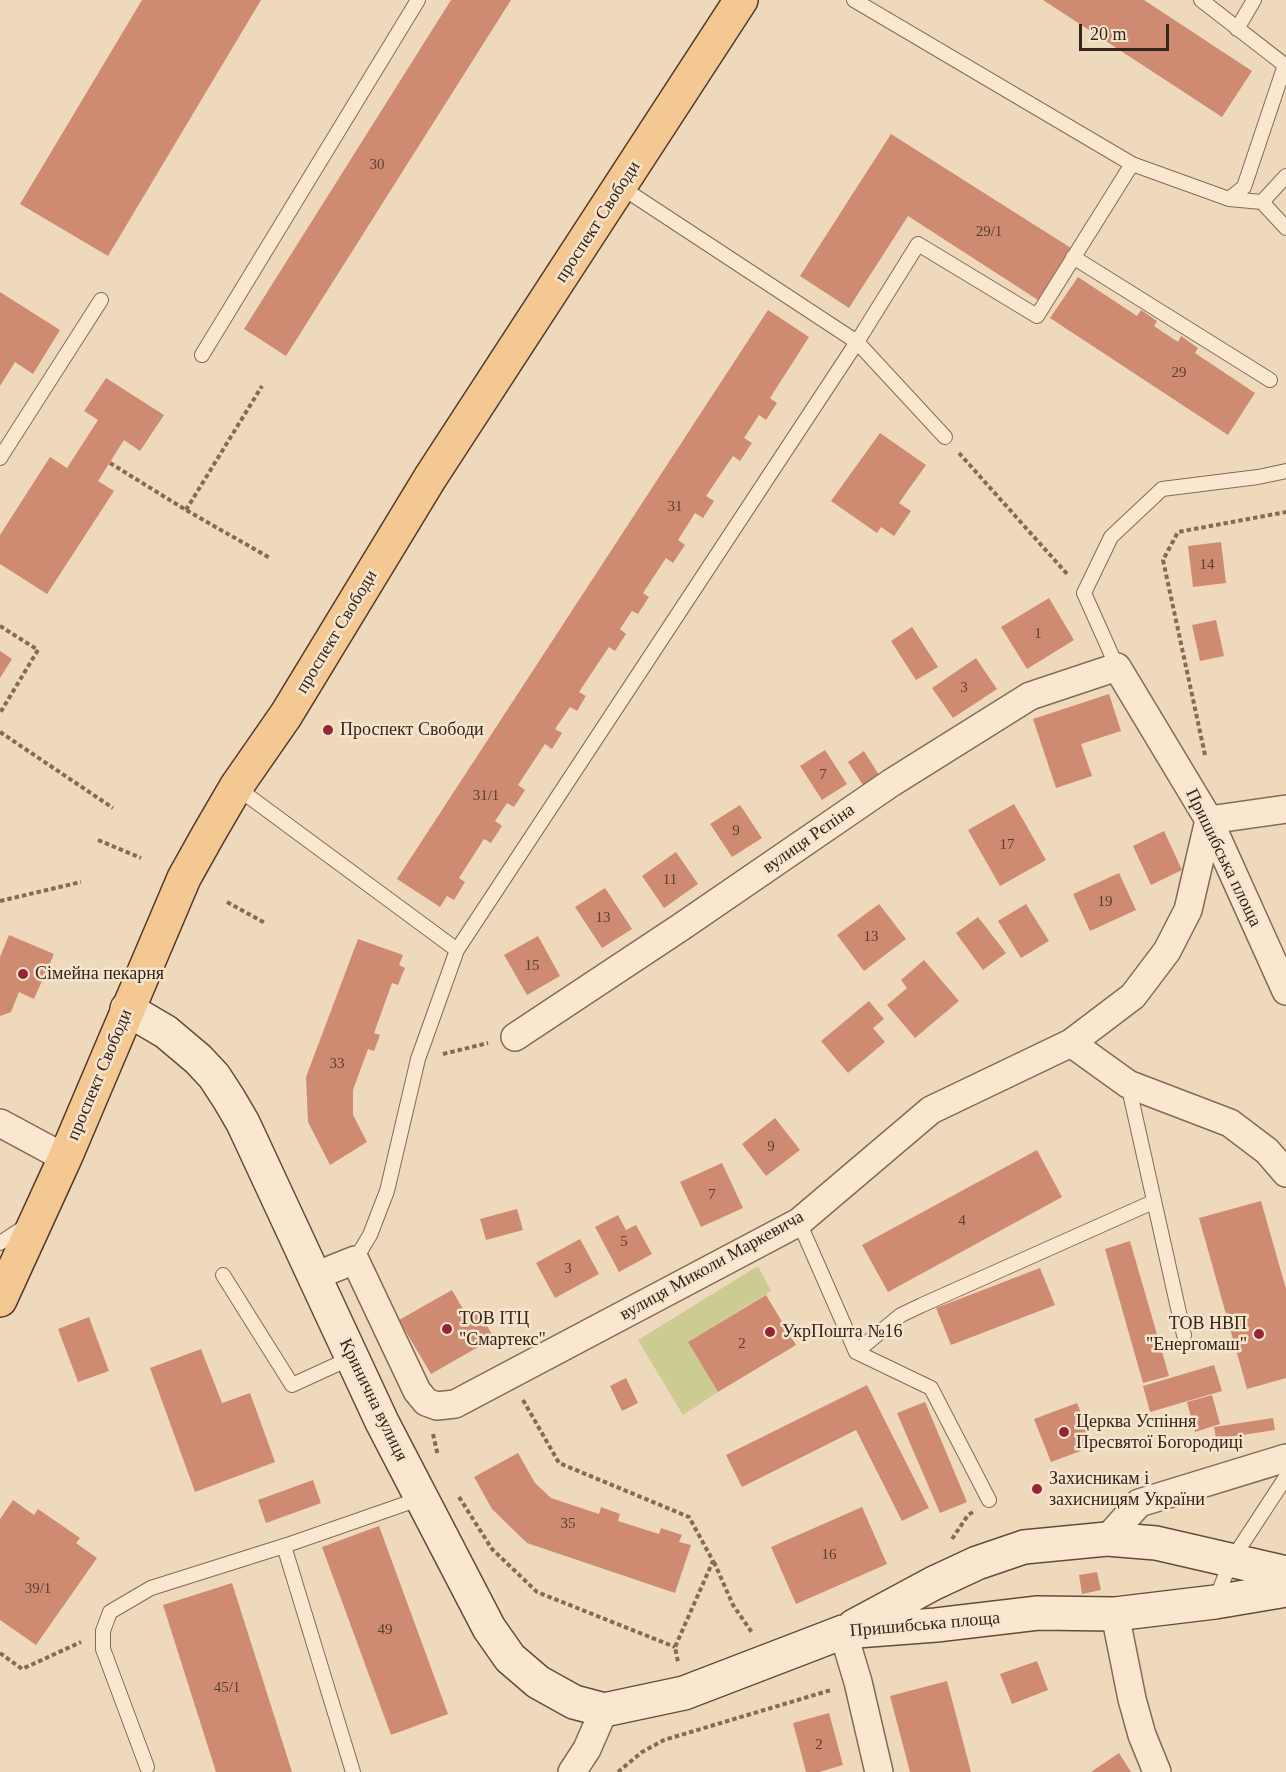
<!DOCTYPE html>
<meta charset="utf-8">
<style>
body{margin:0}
#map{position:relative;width:1286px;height:1772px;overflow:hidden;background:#efd9bd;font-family:"Times New Roman",serif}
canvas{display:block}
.scale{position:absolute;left:1079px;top:24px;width:90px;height:27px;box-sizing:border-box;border:3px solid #35241b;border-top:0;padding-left:8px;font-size:18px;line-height:21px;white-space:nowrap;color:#35241b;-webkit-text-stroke:4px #f6e4cc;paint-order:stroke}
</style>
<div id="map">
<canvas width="1286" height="1772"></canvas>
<div class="scale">20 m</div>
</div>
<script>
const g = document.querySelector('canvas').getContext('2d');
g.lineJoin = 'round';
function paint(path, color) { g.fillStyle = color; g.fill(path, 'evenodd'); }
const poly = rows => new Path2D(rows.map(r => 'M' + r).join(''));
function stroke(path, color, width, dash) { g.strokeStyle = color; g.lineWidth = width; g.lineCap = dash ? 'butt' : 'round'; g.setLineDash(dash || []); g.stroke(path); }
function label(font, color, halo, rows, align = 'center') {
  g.font = font + ' "Times New Roman",serif'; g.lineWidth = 5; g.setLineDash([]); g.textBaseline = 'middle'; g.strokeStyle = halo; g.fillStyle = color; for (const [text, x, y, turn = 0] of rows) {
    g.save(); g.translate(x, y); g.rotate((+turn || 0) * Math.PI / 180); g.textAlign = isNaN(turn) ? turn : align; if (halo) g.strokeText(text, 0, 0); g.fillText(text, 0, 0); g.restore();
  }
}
paint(poly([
 [758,1266,771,1291,688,1342,718,1392,683,1415,638,1340]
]), '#cccb91');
paint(poly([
 [142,0,261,0,108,256,20,204],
 [451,0,511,0,286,356,244,329],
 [1043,0,1144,0,1252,71,1222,117],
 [891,134,1071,248,1038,300,908,216,849,308,800,276],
 [1078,277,1137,316,1141,310,1157,321,1154,326,1178,342,1181,336,1198,348,1195,353,1255,393,1228,435,1050,318],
 [0,292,60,330,33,374,15,362,0,386],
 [768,310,809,337,770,398,777,403,766,420,759,415,744,438,752,443,740,461,733,456,706,496,714,501,703,518,695,513,678,540,685,545,673,563,666,558,643,593,649,597,638,614,632,611,620,629,626,634,615,651,609,647,579,692,586,696,577,711,570,707,555,729,562,733,552,749,545,744,518,785,525,790,514,807,507,803,495,821,502,826,491,843,484,839,459,878,465,882,454,900,447,896,440,907,397,879],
 [106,378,164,415,140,451,124,440,98,481,114,491,47,594,0,564,0,535,50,457,67,468,98,420,84,411],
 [880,433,926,465,899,503,911,511,894,536,881,527,877,533,831,501],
 [1221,542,1226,583,1193,587,1188,546],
 [1049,598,1074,640,1027,669,1001,627],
 [1216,620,1224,656,1200,661,1192,625],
 [912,627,938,667,916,680,891,641],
 [0,651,12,659,0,678],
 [976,658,997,689,953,718,932,688],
 [1109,694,1121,731,1081,744,1092,776,1056,788,1033,719],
 [825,750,847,784,822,800,800,766],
 [864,751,879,775,863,785,848,762],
 [1014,804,1046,860,1000,886,968,830],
 [740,805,762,838,732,857,710,824],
 [1164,831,1182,870,1151,885,1133,846],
 [676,852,698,884,664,908,642,876],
 [1119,873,1136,910,1090,931,1073,894],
 [605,888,632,929,602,948,575,907],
 [879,904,906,939,864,971,837,935],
 [1026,904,1049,941,1021,958,998,921],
 [978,917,1006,953,983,970,956,933],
 [9,935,54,954,34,999,19,992,11,1012,0,1016,0,957],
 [538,936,560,976,527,995,504,955],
 [358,939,403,955,399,965,405,968,398,985,392,983,374,1033,380,1035,374,1051,368,1049,353,1090,353,1115,367,1142,330,1165,308,1122,306,1077],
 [924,960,959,1001,915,1038,887,1005,907,988,901,980],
 [869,1001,884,1019,873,1028,885,1042,848,1073,821,1041],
 [775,1118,800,1150,766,1176,742,1144],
 [1037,1150,1062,1197,888,1292,862,1245],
 [722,1163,743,1208,701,1227,680,1182],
 [1261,1201,1286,1289,1286,1378,1247,1389,1199,1218],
 [517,1209,523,1230,486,1240,480,1219],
 [618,1215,626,1230,636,1225,652,1254,619,1272,595,1227],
 [580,1239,599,1274,555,1298,536,1263],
 [1130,1241,1169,1376,1143,1383,1105,1249],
 [1040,1268,1055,1305,951,1345,936,1308],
 [452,1290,467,1316,478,1310,494,1338,431,1374,399,1320],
 [766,1295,796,1345,718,1392,688,1342],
 [89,1317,109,1371,78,1382,58,1329],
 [201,1349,222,1403,250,1393,275,1462,195,1492,150,1368],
 [1214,1365,1222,1391,1150,1412,1143,1386],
 [626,1378,638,1403,622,1411,610,1386],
 [867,1385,929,1508,902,1521,856,1430,742,1487,726,1455],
 [1212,1395,1220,1424,1195,1432,1187,1402],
 [925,1402,967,1502,940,1513,897,1413],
 [1077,1403,1094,1446,1051,1462,1034,1419],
 [1273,1418,1275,1430,1216,1439,1214,1427],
 [518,1453,535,1483,551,1498,599,1514,601,1507,620,1514,618,1521,659,1534,661,1528,682,1535,679,1542,691,1545,675,1593,527,1543,492,1509,474,1477],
 [313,1480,321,1503,266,1523,258,1500],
 [13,1500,34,1515,38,1509,80,1538,76,1543,97,1558,36,1645,0,1620,0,1519],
 [862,1507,887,1564,796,1604,771,1547],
 [379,1526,448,1714,391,1735,322,1547],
 [1097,1572,1101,1590,1082,1594,1079,1575],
 [232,1583,292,1772,216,1772,163,1605],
 [1037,1661,1048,1690,1012,1704,1000,1674],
 [947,1681,971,1772,910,1772,890,1696],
 [829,1713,843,1765,819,1772,806,1772,793,1723],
 [1119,1753,1131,1772,1091,1772]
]), '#ce8b71');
const lane = poly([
 [854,0,1132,164,1229,199,1262,202,1286,176],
 [1201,0,1286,66],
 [1237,29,1254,0],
 [621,187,857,342,918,244,1037,316,1132,164],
 [1229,199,1244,187,1285,65],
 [1262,202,1286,228],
 [1073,257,1270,380],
 [202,355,418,0],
 [0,458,101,300],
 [1117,667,1084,593,1111,537,1162,489,1258,477,1286,471],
 [236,787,457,950],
 [1128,1084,1184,1335],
 [799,1222,856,1352,931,1388,989,1500],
 [0,1243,26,1226],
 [355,1260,370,1235,387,1191,418,1059,457,950,857,342,945,437],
 [223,1275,292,1385,351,1358],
 [856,1352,901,1315,922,1305,1153,1202],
 [284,1546,353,1772],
 [1216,1599,1231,1561,1286,1477],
 [147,1767,103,1649,103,1631,110,1612,151,1588,284,1546,422,1498]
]);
const street = poly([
 [515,1037,681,927,891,783,1030,696,1117,667,1209,820,1286,991],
 [1071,1043,1128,1084,1230,1123,1267,1151,1286,1173],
 [0,1123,65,1158],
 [315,1276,355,1260,417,1391,426,1402,437,1406,455,1404,799,1222,931,1110,1071,1043,1133,996,1167,951,1188,910,1209,820,1286,809],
 [1107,1539,1139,1503,1286,1458],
 [1115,1614,1132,1699,1142,1735,1157,1772],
 [843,1632,858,1682,879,1772],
 [572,1772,587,1749,604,1710]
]);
const secondary = poly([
 [127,1009,166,1032,198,1059,214,1076,229,1099,243,1123,382,1422,489,1628,510,1658,538,1682,574,1702,604,1710,684,1693,843,1632,936,1625,1038,1613,1115,1614,1215,1602,1286,1590],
 [854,1626,934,1583,977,1563,1024,1547,1107,1539,1156,1543,1286,1573]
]);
const primary = poly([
 [0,1300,65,1158,184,878,208,835,236,787,286,715,430,478,741,0]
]);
stroke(lane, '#866956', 16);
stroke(street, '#866956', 30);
stroke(secondary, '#684a39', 36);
stroke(primary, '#54382a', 36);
stroke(poly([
 [959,453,1068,575],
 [110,463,186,510,270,558],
 [186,510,262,386],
 [0,626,38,650,0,713],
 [0,732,113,808],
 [1205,755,1163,560,1178,532,1286,512],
 [98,840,141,858],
 [0,901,81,882],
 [227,902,265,923],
 [443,1054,488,1043],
 [523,1400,559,1463,689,1517,713,1561,675,1647,678,1662],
 [433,1434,438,1456],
 [459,1497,492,1549,537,1592,675,1647],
 [952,1539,968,1515,973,1512],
 [714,1562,733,1605,753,1634],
 [0,1653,22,1669,81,1642],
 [618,1772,642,1752,664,1740,831,1690]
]), '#866956', 4, [4.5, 3]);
stroke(lane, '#f9e7d0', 14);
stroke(street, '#f9e7d0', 27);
stroke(secondary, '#f9e7d0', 33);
stroke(primary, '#f4c892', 33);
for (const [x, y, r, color] of [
 [328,730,6,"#972435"],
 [23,974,6,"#972435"],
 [447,1329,6,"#972435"],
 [770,1332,6,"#972435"],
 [1259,1334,6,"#972435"],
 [1064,1432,6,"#972435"],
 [1037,1489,6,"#972435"]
]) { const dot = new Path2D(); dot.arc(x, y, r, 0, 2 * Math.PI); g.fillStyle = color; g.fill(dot); stroke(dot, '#f6e4cc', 2); }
label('15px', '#5b3e30', null, [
 ["30",377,165],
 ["29/1",989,232],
 ["29",1179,373],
 ["31",675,507],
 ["14",1207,565],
 ["1",1038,634],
 ["3",964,688],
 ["7",823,775],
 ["31/1",486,796],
 ["9",736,831],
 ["17",1007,845],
 ["11",670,880],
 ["19",1105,902],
 ["13",603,918],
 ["13",871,937],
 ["15",532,966],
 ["33",337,1064],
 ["9",771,1147],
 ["7",712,1195],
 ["4",962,1221],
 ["5",624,1242],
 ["3",568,1269],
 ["2",742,1344],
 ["35",568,1524],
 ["16",829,1555],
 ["39/1",38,1589],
 ["49",385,1630],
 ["45/1",227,1688],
 ["2",819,1745]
]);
label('18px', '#35241b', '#f6e4cc', [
 ["проспект Свободи",598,222,-57],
 ["проспект Свободи",337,632,-59],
 ["вулиця Рєпіна",809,839,-35],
 ["Пришибська площа",1223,858,64],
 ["проспект Свободи",100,1075,-67],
 ["вулиця Миколи Маркевича",712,1266,-29],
 ["Кринична вулиця",373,1400,64],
 ["Пришибська площа",925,1625,-5]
]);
label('18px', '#35241b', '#f6e4cc', [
 ["Проспект Свободи",340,730],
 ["Сімейна пекарня",35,974],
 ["ТОВ ІТЦ",459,1319],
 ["\"Смартекс\"",459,1340],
 ["ТОВ НВП",1247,1324,"right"],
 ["\"Енергомаш\"",1247,1345,"right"],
 ["УкрПошта №16",782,1332],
 ["Церква Успіння",1076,1422],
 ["Пресвятої Богородиці",1076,1443],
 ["Захисникам і",1049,1479],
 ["захисницям України",1049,1500]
], 'left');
</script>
